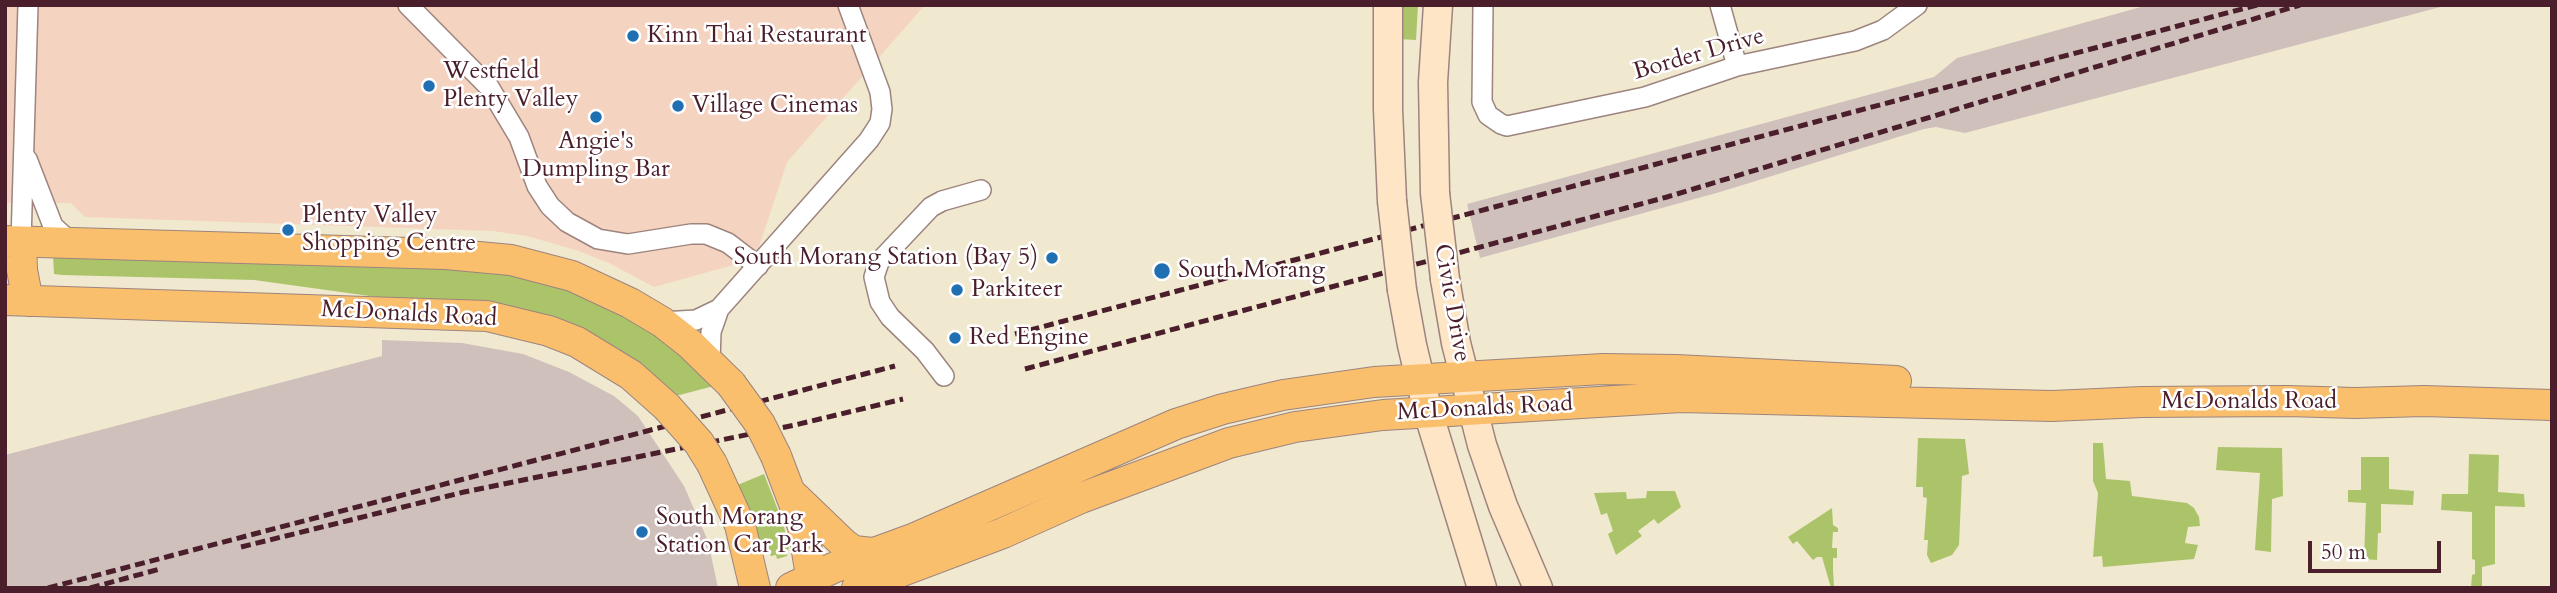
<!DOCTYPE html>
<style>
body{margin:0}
#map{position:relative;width:2557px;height:593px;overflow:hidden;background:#f0e9d0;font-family:Cardo,serif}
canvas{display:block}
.frame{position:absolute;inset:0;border:7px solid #4a1f2b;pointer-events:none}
.scale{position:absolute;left:2308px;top:541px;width:133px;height:32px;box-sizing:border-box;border:4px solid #4a1f2b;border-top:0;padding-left:9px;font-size:21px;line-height:24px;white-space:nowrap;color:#4a1f2b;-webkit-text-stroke:5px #fff;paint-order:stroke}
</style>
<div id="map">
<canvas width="2557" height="593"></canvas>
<div class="frame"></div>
<div class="scale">50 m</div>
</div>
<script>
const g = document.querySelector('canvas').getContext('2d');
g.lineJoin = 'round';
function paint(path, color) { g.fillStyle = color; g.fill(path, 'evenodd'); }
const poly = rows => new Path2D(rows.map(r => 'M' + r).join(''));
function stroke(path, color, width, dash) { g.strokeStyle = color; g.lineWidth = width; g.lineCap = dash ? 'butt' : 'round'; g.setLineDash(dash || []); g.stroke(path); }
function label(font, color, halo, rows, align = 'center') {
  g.font = font + ' Cardo,serif'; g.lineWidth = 5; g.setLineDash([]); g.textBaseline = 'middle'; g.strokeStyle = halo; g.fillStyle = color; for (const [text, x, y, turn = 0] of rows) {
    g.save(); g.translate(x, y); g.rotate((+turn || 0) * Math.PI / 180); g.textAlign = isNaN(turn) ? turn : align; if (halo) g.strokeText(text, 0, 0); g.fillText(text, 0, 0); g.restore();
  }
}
paint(poly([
 [5,5,925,5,787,162,755,259,654,287,609,263,579,251,527,236,493,231,85,217,71,203,5,203]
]), '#f4d3c0');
paint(poly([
 [2148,5,2448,5,1965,133,1936,127,1924,129,1720,192,1480,258,1467,204,1934,77,1957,58],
 [382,340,462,343,523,354,569,372,614,396,638,416,684,486,708,541,718,588,5,588,5,455,382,356]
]), '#d0c0bc');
paint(poly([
 [1397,5,1418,5,1416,40,1398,39],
 [53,256,463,264,555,281,651,328,714,386,672,397,637,368,413,302,254,280,62,275,54,274],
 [1918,438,1965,439,1967,456,1969,474,1962,476,1959,545,1952,555,1931,563,1927,555,1928,540,1924,540,1927,498,1923,497,1923,487,1916,487],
 [2093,443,2103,443,2106,479,2130,481,2132,496,2187,503,2194,508,2199,517,2200,526,2188,527,2185,543,2198,545,2194,559,2103,567,2102,556,2093,557,2098,493,2093,481],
 [2218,447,2282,448,2283,496,2272,499,2271,552,2255,550,2260,473,2216,470],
 [2469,454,2499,455,2498,492,2524,494,2525,507,2495,506,2495,564,2482,567,2482,588,2471,588,2472,575,2475,574,2475,560,2472,559,2472,512,2441,510,2442,494,2468,494],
 [2361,457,2389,457,2389,489,2414,491,2413,505,2381,504,2381,533,2378,533,2377,560,2364,559,2366,503,2348,502,2348,490,2361,490],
 [764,474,783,523,789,547,787,556,777,559,776,555,771,556,761,545,752,529,735,486],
 [1647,491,1675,491,1681,507,1658,524,1654,519,1638,531,1642,536,1616,555,1608,534,1613,531,1607,513,1601,515,1594,493,1626,492,1627,499,1646,498],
 [1832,508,1833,525,1838,528,1838,532,1833,532,1832,548,1837,548,1837,558,1833,558,1833,570,1834,586,1838,588,1831,588,1822,557,1817,557,1813,560,1797,541,1793,544,1788,537]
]), '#acc469');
const minor = poly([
 [408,5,489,87,519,137,537,186,550,206,567,222,598,239,628,244,691,234,706,234,728,243,758,266],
 [1483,5,1482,102,1488,115,1501,124,1507,126,1645,97,1737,66,1855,41,1883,30,1917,5],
 [1720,5,1737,66],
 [27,159,53,226,65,237,75,242],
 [21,242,28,5],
 [662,322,696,320,719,309],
 [710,362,711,332,719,309,869,140,880,123,882,109,880,92,848,5],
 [944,376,925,351,890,317,880,302,874,277,879,262,931,207,942,201,981,190]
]);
const secondary = poly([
 [1388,5,1388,109,1392,201],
 [1435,193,1433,82,1438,5],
 [1445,279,1456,343,1482,445,1503,506,1538,588],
 [1402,290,1412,345,1428,412,1482,588]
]);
const primary = poly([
 [5,241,446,254,511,260,572,276,630,303,662,322,690,344,731,384],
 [21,242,22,270,28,301],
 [5,300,487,316,549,331,577,342,631,375,667,407],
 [776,456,803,527,813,588],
 [712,464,740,525,755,588],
 [794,496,844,544,854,551,872,553],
 [791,588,833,568,915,538,1176,424,1223,409,1283,395,1374,382,1603,369,1676,370,1896,381],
 [857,588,1003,533,1081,498,1229,443,1295,427,1383,415,1681,397,2052,406,2142,402,2287,401,2355,403,2424,401,2552,405]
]);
stroke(minor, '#9d847e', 22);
stroke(secondary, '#9d847e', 31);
stroke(primary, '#9d847e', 32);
stroke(minor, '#fff', 19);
stroke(secondary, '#fde5c5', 28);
stroke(primary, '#f9bf6d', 30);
stroke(poly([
 [1015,334,2257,5],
 [1025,369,1667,197,2300,5],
 [241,547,464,492,795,425,903,399],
 [48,588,895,366],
 [90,588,160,569]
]), '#4a1f2b', 5, [10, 5]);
const secondaryBridge = poly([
 [1435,193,1445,279],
 [1392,201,1402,290]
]);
const primaryBridge = poly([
 [731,384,760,424,776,456],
 [667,407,699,443,712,464]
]);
stroke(secondaryBridge, '#9d847e', 31, []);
stroke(primaryBridge, '#9d847e', 32, []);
stroke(secondaryBridge, '#fde5c5', 28);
stroke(primaryBridge, '#f9bf6d', 30);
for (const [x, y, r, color] of [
 [633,36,7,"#1f6fb2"],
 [429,86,7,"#1f6fb2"],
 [678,106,7,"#1f6fb2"],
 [596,117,7,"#1f6fb2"],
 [288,230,7,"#1f6fb2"],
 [1052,258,7,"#1f6fb2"],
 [1162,271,9,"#1f6fb2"],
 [957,290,7,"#1f6fb2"],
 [955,338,7,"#1f6fb2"],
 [642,532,7,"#1f6fb2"]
]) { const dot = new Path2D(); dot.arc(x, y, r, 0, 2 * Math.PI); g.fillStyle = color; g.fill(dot); stroke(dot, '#fff', 2.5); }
label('24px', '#4a1f2b', '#fff', [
 ["Kinn Thai Restaurant",647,36],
 ["Westfield",443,72],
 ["Plenty Valley",443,100],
 ["Village Cinemas",692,106],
 ["Angie's",596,142,"center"],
 ["Dumpling Bar",596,170,"center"],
 ["Plenty Valley",302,216],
 ["Shopping Centre",302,244],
 ["South Morang Station (Bay 5)",1038,258,"right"],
 ["South Morang",1178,271],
 ["Parkiteer",971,290],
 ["Red Engine",969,338],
 ["South Morang",656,518],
 ["Station Car Park",656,546]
], 'left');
label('24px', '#4a1f2b', '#fff', [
 ["Border Drive",1699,55,-16],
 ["Civic Drive",1451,303,80],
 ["McDonalds Road",409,315,3],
 ["McDonalds Road",2249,402],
 ["McDonalds Road",1485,409,-3]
]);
</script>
